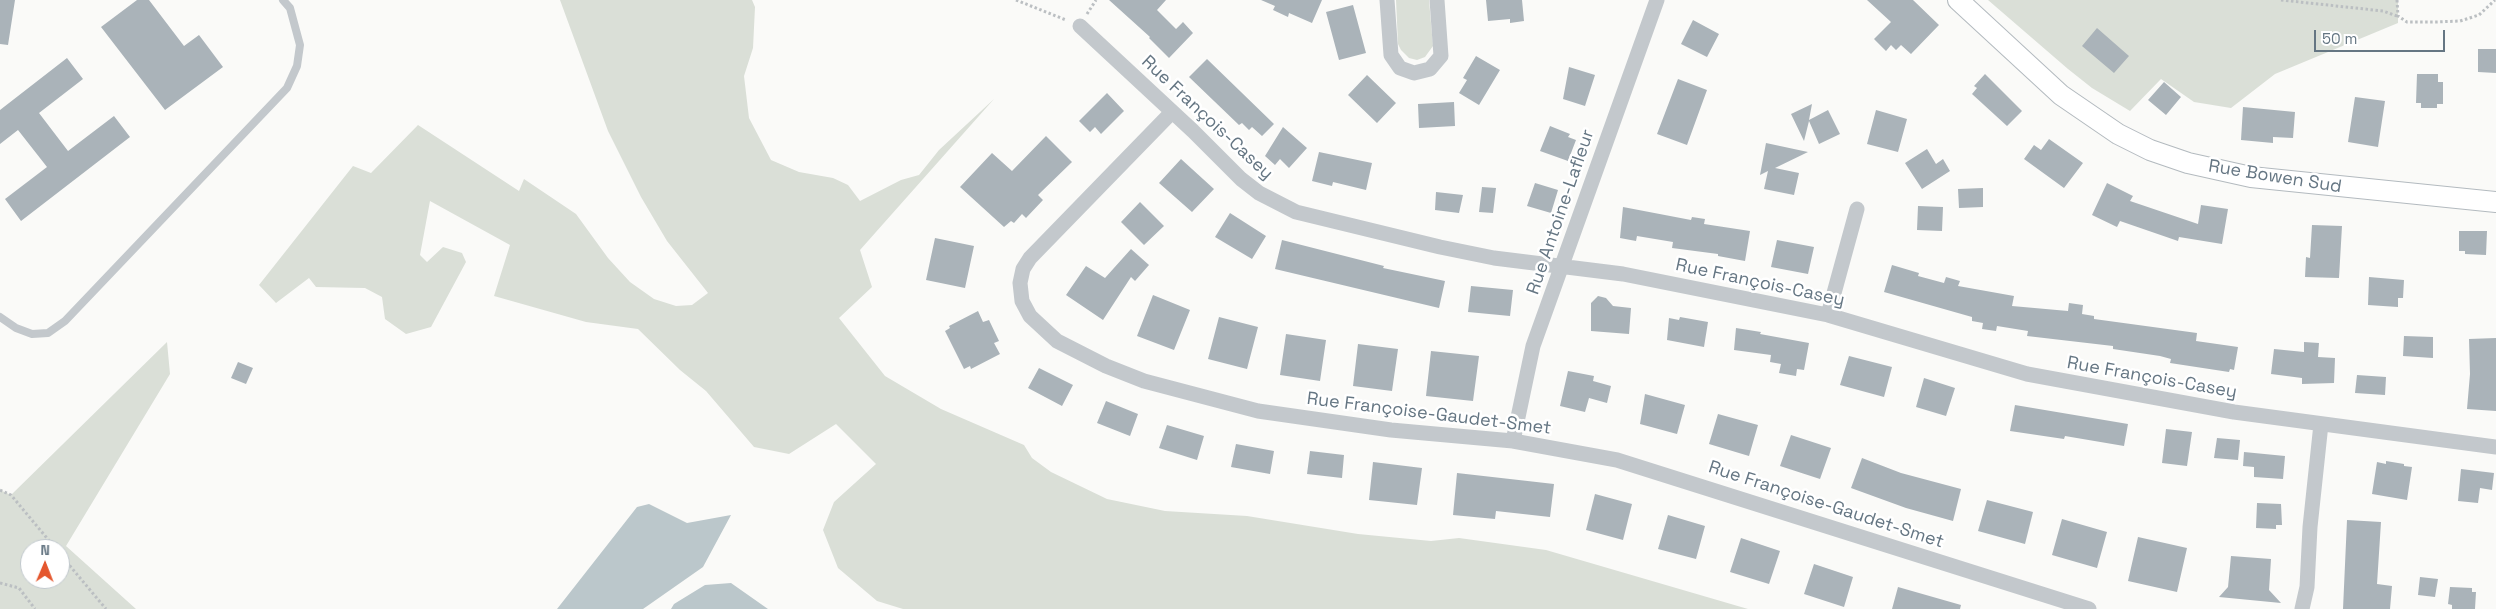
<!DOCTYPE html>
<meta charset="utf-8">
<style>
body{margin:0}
#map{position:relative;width:2496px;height:609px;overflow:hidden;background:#fafaf8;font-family:"Space Grotesk",sans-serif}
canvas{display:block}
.north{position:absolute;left:20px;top:539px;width:50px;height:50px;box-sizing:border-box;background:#fff;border:1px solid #c1c8cd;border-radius:50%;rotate:1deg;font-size:14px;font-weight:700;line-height:20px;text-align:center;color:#657683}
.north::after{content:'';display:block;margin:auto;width:18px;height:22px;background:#e4572e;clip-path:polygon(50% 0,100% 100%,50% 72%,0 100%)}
.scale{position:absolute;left:2314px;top:30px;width:131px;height:22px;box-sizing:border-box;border:2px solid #657683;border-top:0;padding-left:6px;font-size:15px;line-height:18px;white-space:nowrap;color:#657683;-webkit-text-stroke:4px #fff;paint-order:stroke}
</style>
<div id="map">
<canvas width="2496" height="609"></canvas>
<div class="north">N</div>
<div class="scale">50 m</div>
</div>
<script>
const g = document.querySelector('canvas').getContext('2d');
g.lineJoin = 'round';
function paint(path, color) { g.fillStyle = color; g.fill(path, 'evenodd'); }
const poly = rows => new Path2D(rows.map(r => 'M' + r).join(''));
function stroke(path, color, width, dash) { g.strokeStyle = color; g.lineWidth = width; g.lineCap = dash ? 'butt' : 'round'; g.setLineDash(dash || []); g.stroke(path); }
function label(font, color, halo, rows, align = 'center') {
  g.font = font + ' "Space Grotesk",sans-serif'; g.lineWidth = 5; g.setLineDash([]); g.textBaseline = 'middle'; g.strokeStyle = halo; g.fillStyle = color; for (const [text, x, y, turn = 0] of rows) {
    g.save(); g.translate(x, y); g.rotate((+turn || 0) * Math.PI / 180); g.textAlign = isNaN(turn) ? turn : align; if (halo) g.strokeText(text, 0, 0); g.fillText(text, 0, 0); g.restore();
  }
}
paint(poly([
 [560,0,752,0,755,7,753,48,744,76,749,118,771,160,799,172,833,178,848,185,860,201,901,180,919,175,939,150,994,99,860,250,872,287,839,318,885,376,941,409,1024,445,1032,458,1051,472,1107,499,1165,511,1247,516,1358,534,1431,541,1459,538,1546,550,1748,609,903,609,877,601,838,568,823,530,834,502,876,464,836,424,789,454,754,447,706,391,680,370,638,329,586,322,494,296,510,245,430,201,420,255,427,262,443,247,462,253,466,262,431,327,406,334,385,319,382,297,365,288,316,287,309,278,276,303,259,285,353,166,371,173,418,125,519,191,524,179,576,214,608,258,630,282,654,299,676,306,692,305,708,293,667,241,641,197,608,131],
 [1396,0,1429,0,1433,46,1425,57,1417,60,1409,58,1401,50,1398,44],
 [1988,0,2398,0,2398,23,2275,74,2231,108,2194,102,2161,79,2130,111,2092,88,2068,69],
 [167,342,170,374,66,546,136,609,0,609,0,490,11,495],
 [30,549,60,549,60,579,30,579]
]), '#dadfd7');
paint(poly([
 [649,504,687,523,731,515,703,567,643,609,557,609,637,507],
 [731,583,768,609,671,609,674,604,705,585]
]), '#bbc7cb');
paint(poly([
 [0,0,15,0,8,45,0,44],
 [137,0,149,0,184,46,199,35,223,67,165,110,101,27],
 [1109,0,1166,0,1157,10,1176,29,1183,22,1193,33,1169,58,1149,38,1150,37],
 [1261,0,1322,0,1312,23,1289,13,1288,17,1273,10,1275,6],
 [1486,0,1522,0,1524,21,1510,23,1510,19,1488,21],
 [1867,0,1913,0,1939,25,1911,54,1901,45,1896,50,1891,45,1886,51,1874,39,1891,22],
 [1353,5,1366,53,1339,60,1326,12],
 [1693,20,1719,34,1707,57,1681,44],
 [2097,28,2129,56,2114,73,2082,46],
 [2478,49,2496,49,2496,73,2478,72],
 [1476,56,1500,70,1479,105,1459,93,1467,80,1463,78],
 [67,58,83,79,39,113,68,151,114,116,130,137,21,221,5,199,47,167,18,130,0,144,0,110],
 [1207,59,1274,124,1262,136,1252,127,1249,130,1242,123,1239,125,1189,77],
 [1569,67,1595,75,1585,106,1563,99],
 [1985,74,2022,111,2007,126,1972,94,1977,88,1974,86],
 [2417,74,2438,74,2438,82,2443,82,2443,104,2437,104,2437,108,2421,108,2421,103,2416,103],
 [1367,75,1396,103,1377,123,1348,95],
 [1678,79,1707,90,1687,145,1657,134],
 [2164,82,2181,97,2166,115,2148,100],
 [1107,93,1124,111,1101,134,1095,127,1090,132,1079,121],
 [2355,97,2385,101,2378,147,2348,142],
 [1454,102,1455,126,1419,128,1418,104],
 [1812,104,1809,120,1828,110,1840,134,1819,144,1809,121,1804,141,1791,114],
 [2243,107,2295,112,2293,138,2273,137,2273,143,2241,140],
 [1876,110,1907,119,1898,152,1867,144],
 [1550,126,1570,134,1568,137,1576,140,1568,161,1540,151],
 [1283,127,1307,148,1289,168,1280,159,1275,165,1265,156],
 [1046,136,1072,162,1038,195,1043,200,1026,218,1022,214,1014,223,1011,221,1004,227,960,187,992,153,1012,171],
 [2049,139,2083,163,2064,188,2024,159,2034,145,2041,150],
 [1766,143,1808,152,1775,168,1799,173,1794,195,1764,189,1768,171,1760,175],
 [1927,149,1936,164,1943,159,1950,171,1922,189,1905,163],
 [1319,152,1372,163,1366,190,1333,182,1332,186,1312,181],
 [1181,159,1214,189,1192,212,1159,183],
 [1535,183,1558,190,1551,213,1527,206],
 [2107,183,2133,196,2130,201,2198,224,2201,205,2228,209,2222,244,2179,237,2178,241,2120,221,2117,227,2092,215],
 [1482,187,1496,188,1493,213,1479,212],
 [1983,188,1983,207,1959,208,1958,189],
 [1436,192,1463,195,1459,213,1435,210],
 [1140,202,1164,226,1144,245,1121,222],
 [1918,206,1943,207,1942,231,1917,230],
 [1623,207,1691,220,1692,217,1705,219,1704,224,1750,231,1745,261,1718,256,1718,254,1672,248,1673,242,1637,236,1636,241,1620,238],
 [1230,213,1266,236,1252,259,1215,237],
 [2312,225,2342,226,2339,278,2305,277,2306,257,2310,258],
 [2459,231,2487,231,2486,255,2465,254,2465,251,2459,251],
 [935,238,974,246,965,288,926,280],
 [1282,240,1384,266,1383,268,1445,281,1439,308,1275,269],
 [1777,240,1814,247,1808,274,1771,267],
 [1131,249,1149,265,1135,281,1131,277,1103,320,1066,295,1086,266,1105,278],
 [1892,265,1919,273,1918,276,1944,283,1946,277,1960,281,1958,286,2014,296,2012,306,2068,311,2069,303,2083,305,2082,314,2094,316,2094,319,2197,333,2196,341,2238,347,2234,370,2230,369,2229,372,2170,363,2171,359,2160,356,2113,349,2113,346,2027,336,2028,331,1997,326,1996,331,1982,329,1983,323,1972,321,1972,317,1884,292],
 [2369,277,2404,280,2403,298,2398,298,2398,307,2368,305],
 [1471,286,1513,290,1510,316,1468,312],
 [1153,295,1190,310,1174,350,1137,336],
 [1598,296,1606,298,1613,306,1631,308,1629,334,1591,331,1591,303],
 [978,311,983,322,989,320,999,341,994,343,1000,354,971,369,970,366,964,369,945,331,950,328,949,326],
 [1219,317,1258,327,1247,369,1208,359],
 [1680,317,1708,322,1704,347,1667,340,1669,318,1679,320],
 [1736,328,1761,332,1760,334,1809,343,1804,370,1797,369,1796,376,1779,373,1781,364,1770,362,1771,355,1734,350],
 [1286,334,1326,340,1320,381,1280,375],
 [2404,336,2433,337,2433,358,2403,356],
 [2496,338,2496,411,2467,409,2470,374,2469,339],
 [2304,342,2319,343,2318,357,2335,358,2334,383,2302,384,2302,378,2271,374,2274,349,2304,352],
 [1358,344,1398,349,1392,391,1353,386],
 [1431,351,1479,356,1473,401,1426,396],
 [1849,356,1892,367,1884,397,1840,385],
 [238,362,253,368,246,384,231,378],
 [1039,368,1073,385,1062,406,1028,388],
 [1568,371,1594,376,1593,381,1611,386,1607,403,1589,398,1585,412,1560,406],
 [2357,375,2386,377,2385,395,2355,393],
 [1924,378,1955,388,1946,416,1916,407],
 [1645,394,1685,405,1677,434,1640,424],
 [1106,401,1138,414,1130,436,1097,423],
 [2015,405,2128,424,2124,446,2065,436,2064,439,2010,431],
 [1718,414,1758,425,1749,456,1709,444],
 [1167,425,1204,436,1197,460,1159,448],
 [2166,429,2192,432,2187,466,2162,463],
 [1791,435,1831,448,1820,479,1780,466],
 [2217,438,2240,440,2238,460,2214,458],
 [1236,444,1274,451,1270,474,1231,467],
 [1310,451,1344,455,1342,478,1307,474],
 [2244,452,2285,456,2283,479,2254,477,2254,467,2243,466],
 [1862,458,1901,473,1961,489,1953,521,1906,508,1851,488],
 [2386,461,2404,464,2404,466,2412,467,2407,500,2372,494,2377,462,2386,464],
 [1373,462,1422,468,1417,505,1369,500],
 [2461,469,2494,473,2492,490,2480,488,2478,503,2458,501],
 [1457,473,1554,484,1550,517,1496,511,1495,519,1453,515],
 [1595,494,1632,504,1623,540,1586,530],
 [1987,500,2033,512,2025,544,1978,531],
 [2257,503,2281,504,2282,525,2276,525,2276,529,2256,528],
 [1668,515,1705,526,1696,559,1658,549],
 [2062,519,2107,532,2097,568,2052,555],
 [2347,520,2381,522,2377,584,2392,586,2390,609,2343,609],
 [2138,537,2187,548,2177,592,2128,581],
 [1741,538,1780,551,1769,584,1730,572],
 [2231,556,2271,559,2269,590,2281,603,2219,597,2228,587],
 [1814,564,1853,577,1844,607,1804,594],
 [2420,577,2438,579,2435,597,2418,595],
 [1898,587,1961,605,1960,609,1892,609],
 [2450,587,2472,588,2472,592,2476,592,2475,609,2452,609,2452,605,2448,604]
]), '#aab3b9');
const secondary = poly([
 [1958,0,2061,95,2118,134,2150,150,2188,163,2251,177,2496,202]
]);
stroke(secondary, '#b3babf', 22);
stroke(poly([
 [1016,0,1066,20],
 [2281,0,2383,11,2397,16],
 [2397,0,2398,16,2407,22,2436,22,2460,21,2479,15,2495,0],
 [1087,14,1096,0],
 [0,490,11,495,56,549],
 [60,554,106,609],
 [0,583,19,588,35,609]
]), '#bbbfc2', 3, [2.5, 2.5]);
stroke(poly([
 [0,317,16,328,32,334,48,333,65,321,287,88,297,66,300,45,290,8,283,0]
]), '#c3c8cc', 8);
stroke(poly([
 [1387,0,1391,55,1400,68,1414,73,1430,69,1441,56,1437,0],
 [1080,26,1193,131,1241,179,1259,193,1296,212,1440,247,1494,258,1623,274,1828,315,2027,374,2234,412,2496,447],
 [1172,112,1030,258,1023,269,1020,283,1022,301,1030,316,1057,341,1106,366,1144,381,1258,411,1391,430,1513,441,1617,460,2089,609],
 [1828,315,1857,209],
 [1513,441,1533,346,1657,0],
 [2302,609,2307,587,2310,527,2321,424]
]), '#c3c8cc', 15);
stroke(secondary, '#fff', 20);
label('18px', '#657683', '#fff', [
 ["Rue François-Casey",1207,118,43],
 ["Rue Bowen Sud",2275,177,9],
 ["Rue Antoine-Lafleur",1561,212,-71],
 ["Rue François-Casey",1760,283,12],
 ["Rue François-Casey",2152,378,10],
 ["Rue Françoise-Gaudet-Smet",1429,414,7],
 ["Rue Françoise-Gaudet-Smet",1826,505,18]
]);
</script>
